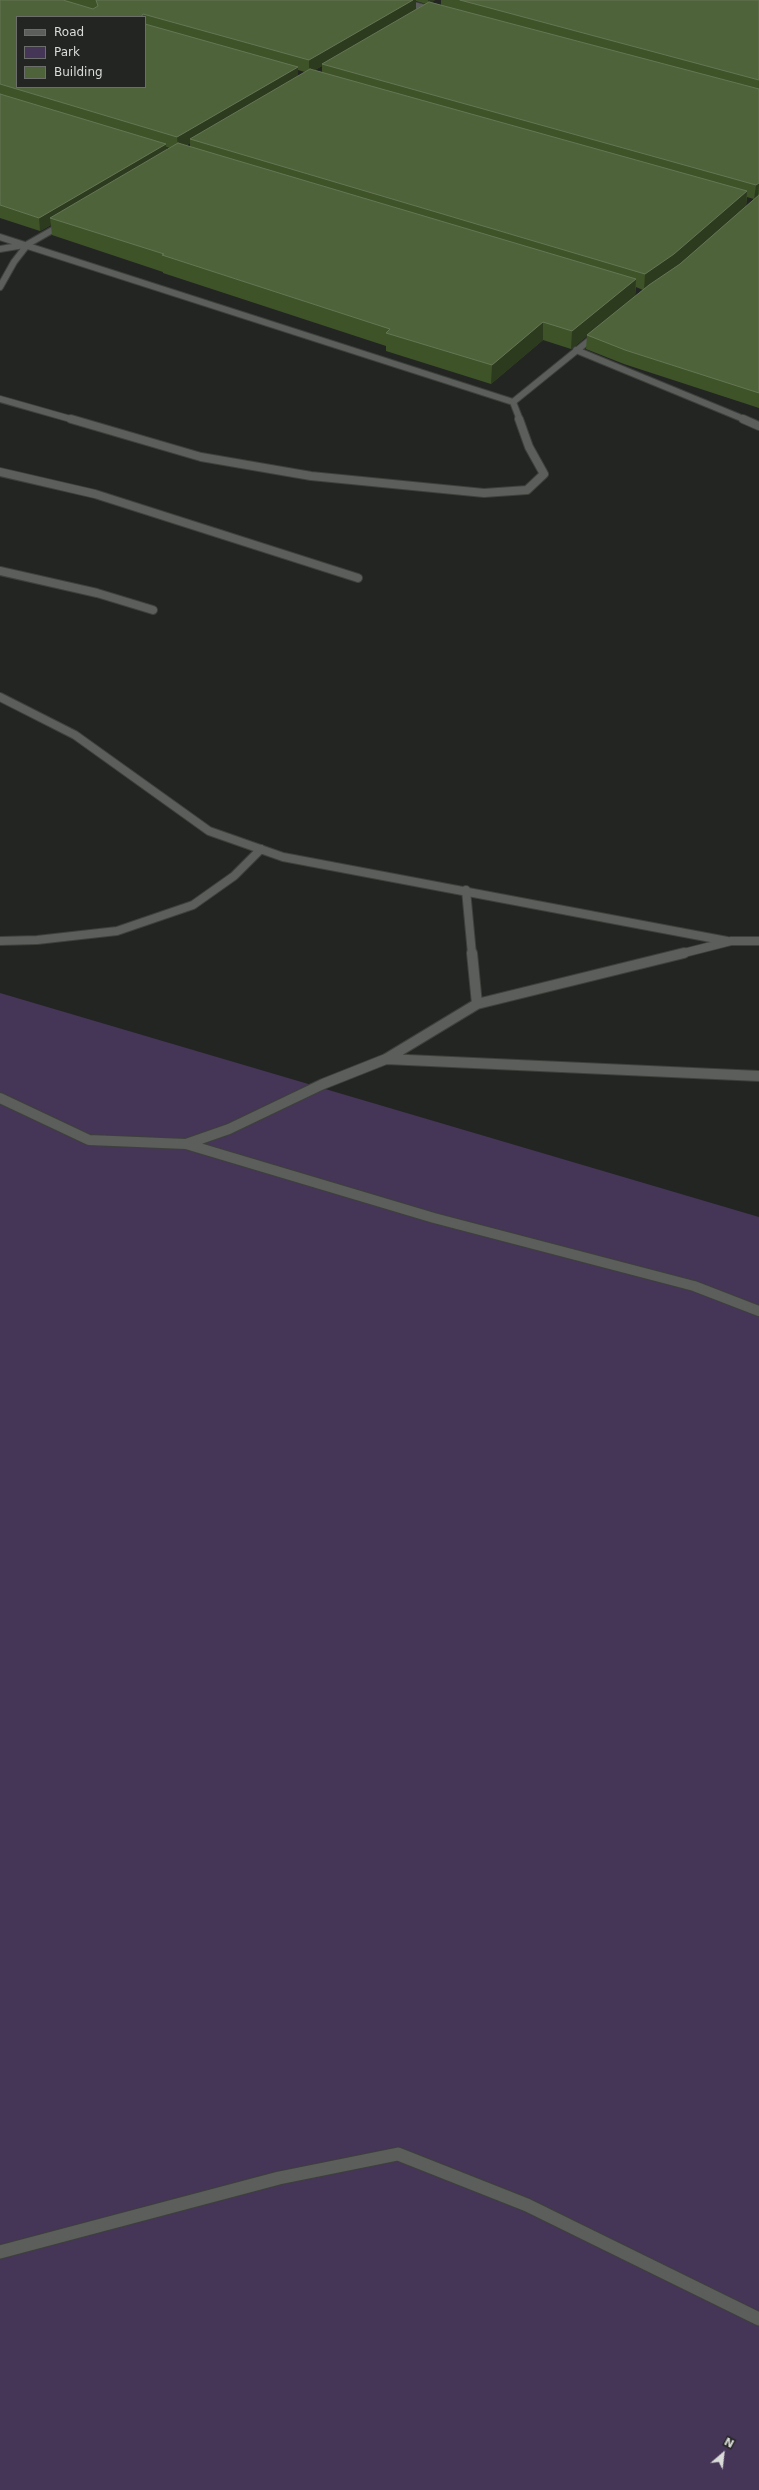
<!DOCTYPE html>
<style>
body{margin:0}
#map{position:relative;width:759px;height:2490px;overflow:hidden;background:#232522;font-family:"DejaVu Sans",sans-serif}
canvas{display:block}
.legend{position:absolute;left:16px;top:16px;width:130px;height:72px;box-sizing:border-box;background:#232522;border:1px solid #6c6e6b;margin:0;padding:5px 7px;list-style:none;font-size:12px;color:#dadcd9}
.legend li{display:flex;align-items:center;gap:8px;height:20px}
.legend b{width:20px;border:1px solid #6c6e6b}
.north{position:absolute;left:703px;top:2434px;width:40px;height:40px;-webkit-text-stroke:3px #232522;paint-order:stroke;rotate:28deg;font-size:11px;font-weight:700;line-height:16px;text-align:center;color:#dadcd9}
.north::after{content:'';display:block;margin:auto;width:14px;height:18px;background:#dadcd9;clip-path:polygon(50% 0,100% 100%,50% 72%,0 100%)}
</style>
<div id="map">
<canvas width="759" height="2490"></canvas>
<ul class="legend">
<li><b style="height:5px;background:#5b5e5a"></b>Road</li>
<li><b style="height:11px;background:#453557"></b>Park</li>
<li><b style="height:11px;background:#4f633b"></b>Building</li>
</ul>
<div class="north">N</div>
</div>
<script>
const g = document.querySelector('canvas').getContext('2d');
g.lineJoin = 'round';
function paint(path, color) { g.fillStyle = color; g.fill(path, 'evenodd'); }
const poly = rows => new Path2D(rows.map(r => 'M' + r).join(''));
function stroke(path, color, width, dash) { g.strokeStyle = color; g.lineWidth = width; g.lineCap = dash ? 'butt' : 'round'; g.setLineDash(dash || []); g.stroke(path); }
paint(poly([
 [0,993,759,1217,759,2490,0,2490]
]), '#453557');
const service = poly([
 [0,941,37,940,117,931,193,905,234,876,261,849]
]);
const minorFar3 = poly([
 [394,0,433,10],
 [0,237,513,402,520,420],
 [0,249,24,245],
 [0,287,14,262,28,244,63,224],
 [0,399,74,420]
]);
const minorFar2 = poly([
 [71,419,201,457,311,476,484,493,527,490,544,474,529,447,519,419],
 [0,472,95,494,358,578],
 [0,571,97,593,153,610],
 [0,697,75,735,209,831,283,857,727,941],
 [466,890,472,954],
 [680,954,731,941,759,941]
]);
const minorFar1 = poly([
 [472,953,477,1004],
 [386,1059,759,1076],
 [0,1098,89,1140,186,1144,229,1129,323,1084,386,1059,477,1004,684,953],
 [186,1144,434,1218,694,1286,759,1311]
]);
const minor = poly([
 [0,2252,279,2178,398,2154,527,2205,759,2319]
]);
const tertiaryFar1 = poly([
 [576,350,746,420],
 [513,402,597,334]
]);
const tertiary = poly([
 [743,419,759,426]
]);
stroke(service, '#3e403c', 10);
stroke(minorFar3, '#3e403c', 8);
stroke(minorFar2, '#3e403c', 10);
stroke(minorFar1, '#3e403c', 12);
stroke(minor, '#3e403c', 15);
stroke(tertiaryFar1, '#3e403c', 8);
stroke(tertiary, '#3e403c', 10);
stroke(service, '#5b5e5a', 8);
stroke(minorFar3, '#5b5e5a', 6);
stroke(minorFar2, '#5b5e5a', 8);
stroke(minorFar1, '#5b5e5a', 10);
stroke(minor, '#5b5e5a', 13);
stroke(tertiaryFar1, '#5b5e5a', 6);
stroke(tertiary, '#5b5e5a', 8);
paint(poly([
 [0,0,435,0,431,2,441,5,441,0,759,0,759,408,624,364,586,349,587,336,571,349,543,340,491,384,386,351,386,346,163,273,163,272,52,235,51,225,40,231,0,218],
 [416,1,426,4,416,9],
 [17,17,145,17,145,87],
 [322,66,322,72,315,70],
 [298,70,305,72,298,76],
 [190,143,190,147,186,146],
 [166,147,170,148,167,150],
 [747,197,754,199,746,206],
 [636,287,643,290,635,296]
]), '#3e5428');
paint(poly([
 [413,0,416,0,416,11,322,64,322,66,309,73,309,60],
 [428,0,435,0,428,4],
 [298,67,298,80,190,139,190,143,178,150,177,137],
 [166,144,167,157,50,218,51,225,40,231,39,218],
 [759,183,758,196,754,199,756,185],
 [747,191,746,206,673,270,644,290,645,274],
 [636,279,635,297,587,335,587,336,571,349,572,331],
 [543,322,543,340,491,384,492,365]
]), '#2c3b1e');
const building = poly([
 [0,0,63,0,93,9,98,6,96,0,413,0,309,60,143,14,141,17,17,17,17,87,145,87,145,24,298,67,177,137,0,84,0,0],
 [460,0,759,0,759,80,460,0],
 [429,2,759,89,759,183,756,185,322,64,429,2],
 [310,69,747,191,674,254,645,274,190,139,310,69],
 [0,94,166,144,39,218,0,205,0,94],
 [178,143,636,279,572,331,543,322,492,365,386,333,390,329,162,255,164,254,50,218,178,143],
 [759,195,759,393,625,350,587,335,649,285,680,264,759,195]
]);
paint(building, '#4f633b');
stroke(building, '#647654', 1);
</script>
